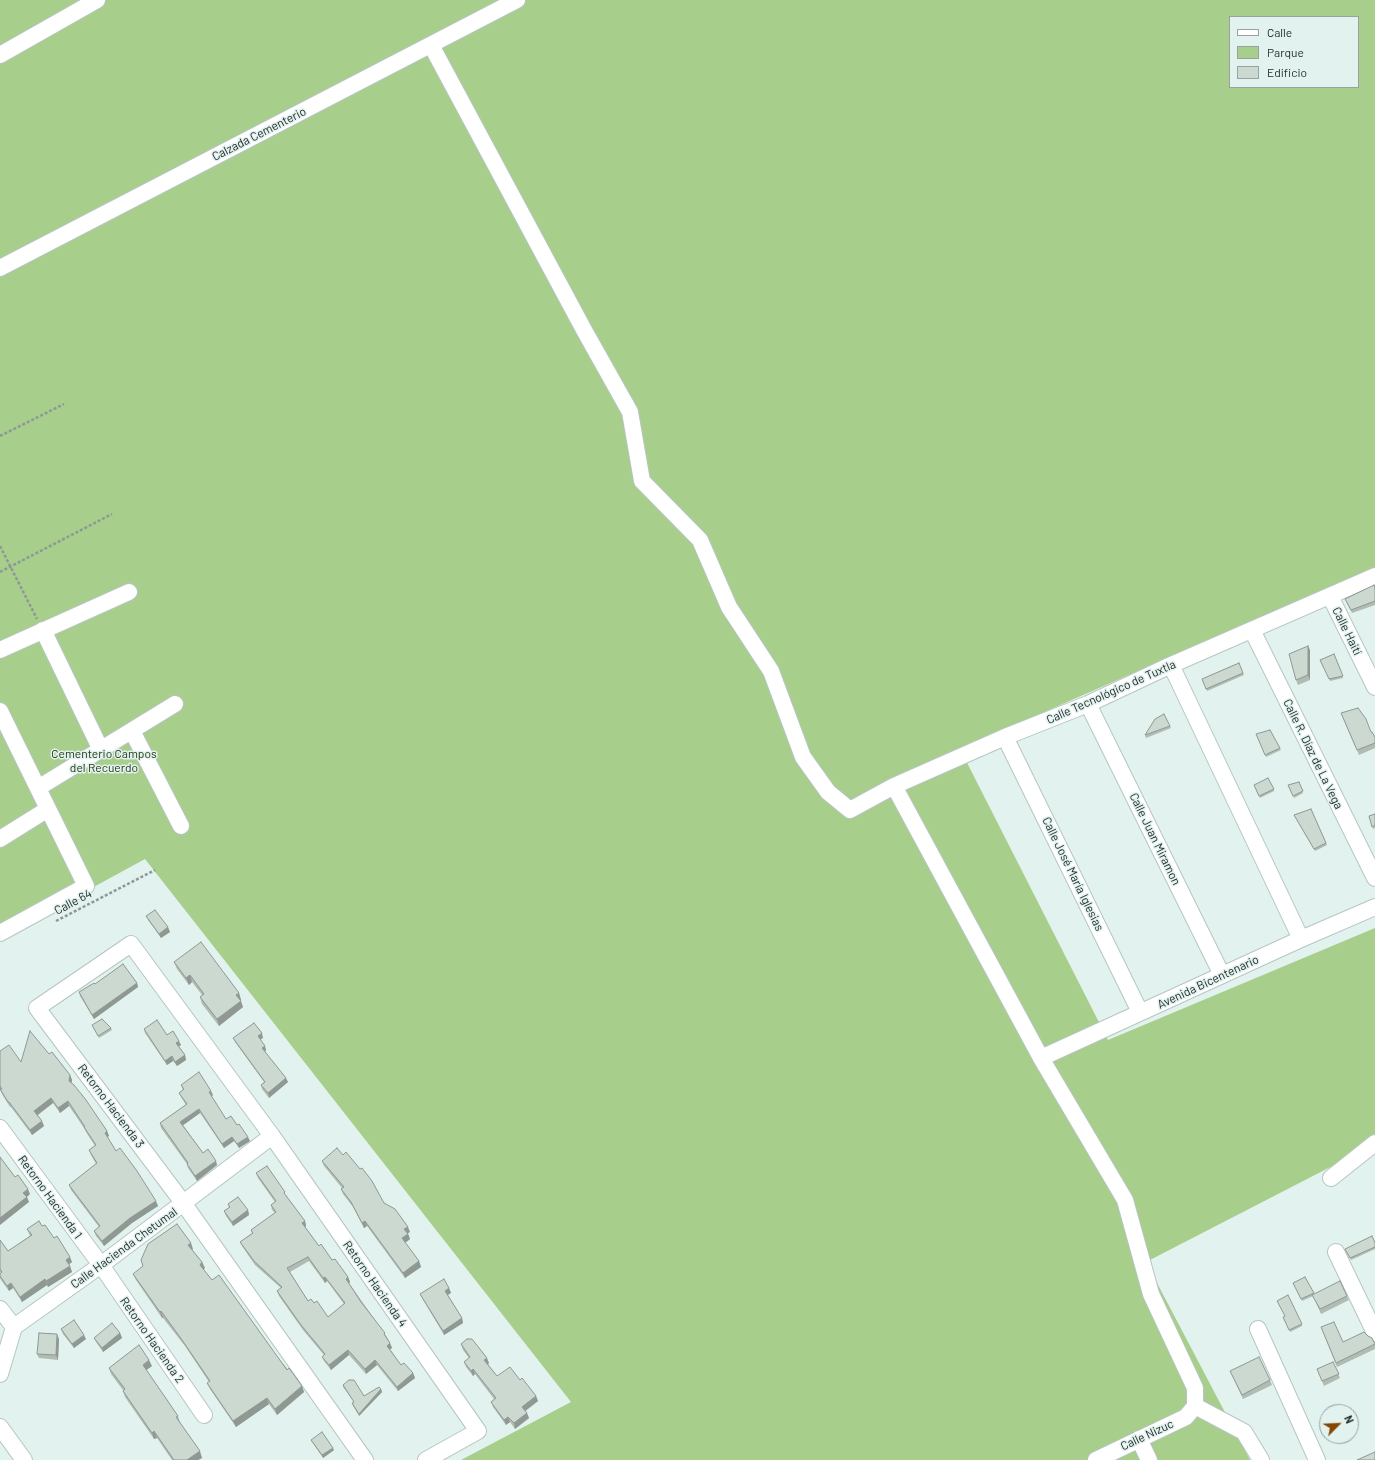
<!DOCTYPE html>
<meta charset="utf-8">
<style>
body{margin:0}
#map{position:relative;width:1375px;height:1460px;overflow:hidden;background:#e1f2ef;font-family:Barlow,sans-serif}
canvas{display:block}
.legend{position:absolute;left:1229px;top:16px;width:130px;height:72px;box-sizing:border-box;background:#e1f2ef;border:1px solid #97a3a1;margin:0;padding:5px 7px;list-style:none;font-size:12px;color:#272d2c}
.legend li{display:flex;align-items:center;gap:8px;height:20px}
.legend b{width:20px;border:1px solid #97a3a1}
.north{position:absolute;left:1319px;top:1404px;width:40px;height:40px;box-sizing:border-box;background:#e1f2ef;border:1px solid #97a3a1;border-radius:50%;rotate:66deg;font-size:11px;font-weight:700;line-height:16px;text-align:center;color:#272d2c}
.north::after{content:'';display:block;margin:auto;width:14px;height:18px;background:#834604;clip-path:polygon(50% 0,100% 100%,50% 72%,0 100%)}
</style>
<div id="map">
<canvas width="1375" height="1460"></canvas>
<ul class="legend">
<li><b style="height:5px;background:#fff"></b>Calle</li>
<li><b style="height:11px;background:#a7ce8a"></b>Parque</li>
<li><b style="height:11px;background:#ccd9d0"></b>Edificio</li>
</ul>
<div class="north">N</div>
</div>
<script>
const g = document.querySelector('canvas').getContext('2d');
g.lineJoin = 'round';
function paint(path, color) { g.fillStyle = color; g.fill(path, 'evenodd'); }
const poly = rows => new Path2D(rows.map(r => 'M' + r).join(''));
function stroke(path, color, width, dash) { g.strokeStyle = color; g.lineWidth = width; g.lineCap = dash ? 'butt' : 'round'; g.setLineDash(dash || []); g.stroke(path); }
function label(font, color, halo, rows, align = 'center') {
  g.font = font + ' Barlow,sans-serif'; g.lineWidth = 3; g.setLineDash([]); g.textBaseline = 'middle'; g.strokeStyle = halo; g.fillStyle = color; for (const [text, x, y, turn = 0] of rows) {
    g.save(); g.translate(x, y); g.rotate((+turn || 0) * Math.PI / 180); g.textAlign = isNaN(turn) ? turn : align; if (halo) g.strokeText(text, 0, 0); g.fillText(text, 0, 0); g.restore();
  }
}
paint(poly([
 [0,0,1375,0,1375,567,960,749,1108,1040,1375,928,1375,1144,1146,1262,1250,1460,461,1460,571,1402,145,859,0,938],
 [1230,17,1358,17,1358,87,1230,87]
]), '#a7ce8a');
const minor = poly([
 [431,45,584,330,630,412,642,481,700,540,729,607,771,671,803,757,828,792,850,810,894,786,1005,737,1088,704,1171,665,1375,576],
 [0,55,97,0],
 [0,268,517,0],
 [1330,596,1375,687],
 [43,630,101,750],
 [1252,630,1375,878],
 [0,650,129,592],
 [1171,665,1301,939],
 [1088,704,1222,975],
 [0,711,86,886,0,933],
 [132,731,181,826],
 [1005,737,1140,1012],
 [894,786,1041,1058,1125,1200,1151,1294,1195,1388,1195,1406],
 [38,788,175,704],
 [0,839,48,809],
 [1041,1058,1301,939,1375,907],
 [0,1128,101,1265,204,1415],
 [1331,1178,1375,1143],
 [1336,1252,1375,1333],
 [0,1309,14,1327],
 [1258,1329,1317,1460],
 [0,1374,14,1327,101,1265,272,1136],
 [1195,1406,1244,1432,1261,1460],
 [0,1427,24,1460],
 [1139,1439,1149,1460],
 [365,1460,184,1204,37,1008,131,944,272,1136,478,1431,426,1460],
 [1096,1460,1186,1417,1195,1406]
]);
stroke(minor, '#b6c6c2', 18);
stroke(poly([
 [0,436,64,404],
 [0,546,37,619],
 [0,572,112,514],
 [56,921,155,870]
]), '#8d9997', 2.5, [3, 2]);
stroke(minor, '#fff', 16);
paint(poly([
 [1375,588,1375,605,1352,613,1345,599],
 [1310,650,1310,680,1298,685,1296,680],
 [1334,654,1343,678,1330,681,1320,660],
 [1239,663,1244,675,1207,691,1202,679],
 [1343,718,1371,732,1375,737,1375,748,1359,755],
 [1170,726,1171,728,1146,738,1145,735],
 [1256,734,1280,748,1281,750,1266,757],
 [1299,782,1303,793,1294,798,1288,785],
 [1254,785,1274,789,1274,791,1260,798],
 [1311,809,1327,845,1315,851,1294,815],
 [1375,814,1375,828,1373,829,1369,816],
 [146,916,170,932,161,938,148,920],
 [174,962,239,993,241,1000,240,1001,243,1007,219,1026,202,1004,200,997,202,995,192,982,189,985,177,969],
 [137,983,138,987,94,1019,80,996,79,992,95,984],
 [92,1025,111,1028,112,1030,99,1038],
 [144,1029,181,1045,179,1046,185,1055,186,1060,177,1066,173,1061,167,1065,145,1033],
 [233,1038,263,1038,260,1040,266,1050,265,1052,288,1082,269,1098,262,1089,261,1085,264,1082,235,1042],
 [0,1051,21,1062,49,1054,70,1075,72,1080,71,1083,107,1131,109,1136,107,1137,116,1151,158,1206,132,1223,104,1246,96,1236,94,1231,99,1227,71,1190,69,1185,96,1164,91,1155,89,1150,95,1146,86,1132,84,1128,69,1106,60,1113,53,1103,38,1115,44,1126,32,1135,11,1107,10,1107,2,1094,0,1089],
 [181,1085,213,1095,211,1096,226,1119,237,1125,250,1141,239,1148,234,1141,224,1148,200,1113,183,1125,203,1153,217,1165,197,1181,188,1168,187,1164,161,1128,160,1123,186,1105,181,1097,179,1093,183,1090],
 [322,1161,384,1203,410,1232,408,1233,410,1239,405,1243,419,1261,421,1267,405,1278,367,1226,364,1228,353,1207,343,1194,341,1189,342,1188,324,1166],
 [256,1173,287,1196,287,1197,305,1221,306,1226,305,1227,319,1246,348,1277,350,1282,349,1283,387,1337,392,1348,390,1349,401,1365,413,1373,415,1378,398,1391,377,1365,366,1374,349,1355,331,1370,324,1361,322,1357,324,1355,303,1330,279,1296,277,1291,281,1288,255,1265,242,1246,240,1242,252,1233,251,1230,275,1213,272,1210,271,1205,275,1202,258,1178],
 [309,1261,325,1283,327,1281,344,1304,328,1317,308,1301,290,1272],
 [228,1204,248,1210,249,1215,233,1226,226,1216,224,1211,229,1208],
 [42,1226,54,1238,72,1262,69,1264,72,1272,48,1287,47,1285,22,1302,13,1288,9,1291,1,1280,0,1278,0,1274,1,1273,0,1272,0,1240,8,1251,30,1236,27,1229],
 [1375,1243,1375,1249,1351,1260,1345,1249],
 [193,1249,192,1250,202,1262,205,1268,203,1269,212,1280,302,1386,304,1392,277,1415,269,1404,236,1427,210,1389,207,1383,209,1382,185,1346,163,1318,162,1318,136,1280,133,1274],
 [1305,1277,1314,1294,1347,1296,1349,1300,1321,1314,1313,1296,1302,1301,1293,1283],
 [449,1288,451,1293,448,1295,462,1318,463,1323,444,1335,422,1298,420,1294],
 [1285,1316,1302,1324,1302,1326,1290,1332,1284,1319],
 [1321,1327,1343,1342,1368,1336,1372,1338,1375,1345,1375,1349,1337,1367],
 [61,1329,86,1339,74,1348,63,1334],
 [120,1333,122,1338,103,1352,96,1342,94,1338],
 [59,1339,58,1360,39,1358,37,1354],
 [461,1344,489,1363,488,1364,497,1376,520,1380,536,1396,538,1401,525,1411,529,1418,515,1429,510,1422,506,1425,493,1407,491,1402,494,1399,475,1374,473,1376,466,1367,464,1362,469,1358,463,1350],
 [1333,1362,1340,1378,1324,1386,1317,1369],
 [152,1366,146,1370,178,1416,180,1422,202,1458,198,1460,172,1460,157,1438,154,1439,125,1397,123,1391,123,1390,111,1374,109,1368],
 [1230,1371,1270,1380,1272,1385,1243,1399],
 [343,1385,364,1396,381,1389,382,1392,359,1416,353,1406,352,1403,354,1402,343,1387],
 [311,1440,334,1450,323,1458,312,1442]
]), '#afbbb3');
paint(poly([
 [1308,646,1310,650,1310,680,1308,675],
 [168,927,170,932,161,938,159,934],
 [190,975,192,982,189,985,186,978],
 [137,983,138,987,94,1019,92,1015],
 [239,993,241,1000,239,1002,236,995],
 [241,1001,243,1007,219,1026,217,1019],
 [262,1033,263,1038,259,1040,258,1036],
 [179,1041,181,1045,178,1047,176,1043],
 [265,1046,266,1050,263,1053,262,1048],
 [185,1055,186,1060,177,1066,175,1062],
 [172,1056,173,1061,167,1065,165,1061],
 [70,1075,72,1080,71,1086,69,1081],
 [286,1078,288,1082,269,1098,268,1093],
 [211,1091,213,1095,211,1097,209,1092],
 [51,1098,53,1103,36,1116,34,1111],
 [68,1101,69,1106,60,1113,58,1108],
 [199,1109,200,1113,182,1126,180,1122],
 [42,1121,44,1126,32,1135,30,1130],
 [107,1131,109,1136,106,1138,105,1133],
 [232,1137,234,1141,224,1148,222,1144],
 [248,1137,250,1141,239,1148,237,1144],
 [216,1161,217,1165,197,1181,195,1176],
 [28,1189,30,1194,27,1197,29,1202,0,1225,0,1218,23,1193],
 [156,1201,158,1206,132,1223,104,1246,102,1241,130,1218],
 [248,1210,249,1215,233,1226,232,1222],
 [305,1221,306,1226,304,1228,302,1223],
 [365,1221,367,1226,364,1228,362,1223],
 [408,1227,410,1232,406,1234,404,1229],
 [408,1234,410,1239,404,1244,402,1238],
 [191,1243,193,1249,190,1251,188,1245],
 [70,1257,72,1262,68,1265,66,1260],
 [419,1261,421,1267,405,1278,403,1273],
 [202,1262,205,1268,202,1271,200,1265],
 [70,1266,72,1272,48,1287,46,1281],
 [325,1277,327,1281,325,1283,323,1278],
 [348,1277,350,1282,348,1284,346,1279],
 [45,1279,47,1285,22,1302,20,1297],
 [11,1283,13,1288,9,1291,7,1286],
 [449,1288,451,1293,447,1295,445,1291],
 [161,1311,163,1318,162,1318,160,1312],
 [462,1318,463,1323,444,1335,443,1331],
 [120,1333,122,1338,103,1352,102,1348],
 [57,1334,59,1339,58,1360,56,1355],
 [84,1335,86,1339,74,1348,72,1344],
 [390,1343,392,1348,389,1350,387,1346],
 [348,1350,349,1355,331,1370,329,1365],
 [487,1358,489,1363,486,1366,484,1360],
 [149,1360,152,1366,145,1371,143,1365],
 [375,1360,377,1365,366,1374,365,1369],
 [473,1369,475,1374,473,1376,471,1371],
 [413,1373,415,1378,398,1391,397,1387],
 [302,1386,304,1392,277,1415,275,1409],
 [381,1389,382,1392,359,1416,359,1414],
 [536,1396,538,1401,524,1412,522,1407],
 [267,1398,269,1404,236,1427,233,1421],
 [527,1413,529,1418,515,1429,514,1423],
 [508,1417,510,1422,506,1425,504,1420],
 [154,1431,157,1438,154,1439,152,1433],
 [333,1448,334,1450,323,1458,322,1455],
 [200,1451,202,1458,198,1460,187,1460]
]), '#8f9892');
const building = poly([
 [1374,585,1375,588,1375,601,1351,610,1345,599,1374,585],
 [1308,646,1308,675,1296,680,1289,654,1308,646],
 [1334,654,1343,676,1329,679,1320,660,1334,654],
 [1239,663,1243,673,1206,689,1202,679,1239,663],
 [1358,708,1366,719,1371,732,1372,732,1375,737,1375,743,1357,750,1341,713,1358,708],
 [1164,714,1170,726,1145,735,1155,719,1164,714],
 [1270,730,1280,748,1265,755,1256,734,1270,730],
 [1268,778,1274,789,1259,796,1254,785,1268,778],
 [1299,782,1303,791,1293,796,1288,785,1299,782],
 [1311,809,1326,843,1314,849,1294,815,1311,809],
 [1375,814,1375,825,1372,827,1369,816,1375,814],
 [155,910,168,927,159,934,146,916,155,910],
 [201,942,239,993,236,995,241,1001,217,1019,200,997,204,994,190,975,186,978,174,962,201,942],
 [123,964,137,983,92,1015,79,992,94,983,95,984,123,964],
 [102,1019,111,1028,98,1036,92,1025,102,1019],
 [157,1020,167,1035,173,1031,179,1041,176,1043,185,1055,175,1062,172,1056,165,1061,144,1029,157,1020],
 [254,1023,262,1033,258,1036,265,1046,262,1048,286,1078,268,1093,261,1085,265,1082,233,1038,254,1023],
 [30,1031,49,1054,52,1052,70,1075,69,1081,74,1085,86,1100,107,1131,105,1133,116,1151,120,1148,137,1171,156,1201,130,1218,102,1241,94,1231,100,1226,69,1185,97,1163,89,1150,96,1145,84,1127,85,1127,68,1101,58,1108,51,1098,34,1111,42,1121,30,1130,9,1102,8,1102,0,1089,2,1089,0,1086,0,1051,9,1045,21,1062,30,1031],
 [199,1072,211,1091,209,1092,226,1119,231,1116,237,1125,239,1124,248,1137,237,1144,232,1137,222,1144,199,1109,180,1122,203,1153,208,1149,216,1161,195,1176,187,1164,188,1163,160,1123,187,1104,179,1093,184,1089,181,1085,199,1072],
 [337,1148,343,1155,346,1152,360,1169,362,1168,372,1181,384,1203,395,1209,408,1227,404,1229,408,1234,402,1238,419,1261,403,1273,365,1221,362,1223,351,1202,341,1189,344,1187,322,1161,337,1148],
 [0,1157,15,1177,18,1175,28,1189,23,1193,27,1197,0,1218,0,1157],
 [267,1166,285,1192,284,1193,305,1221,302,1223,319,1246,321,1244,332,1260,335,1259,348,1277,346,1279,361,1302,385,1333,384,1334,390,1343,387,1346,401,1365,404,1363,413,1373,397,1387,375,1360,365,1369,348,1350,329,1365,322,1357,325,1354,301,1325,277,1291,282,1287,254,1261,240,1242,253,1233,251,1230,276,1212,271,1205,276,1201,256,1173,267,1166],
 [308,1257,323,1278,325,1277,345,1303,328,1317,317,1301,314,1303,311,1299,308,1301,287,1268,308,1257],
 [238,1197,248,1210,232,1222,224,1211,230,1207,228,1204,238,1197],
 [39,1221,42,1226,45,1225,54,1238,57,1236,70,1257,66,1260,70,1266,46,1281,45,1279,20,1297,11,1283,7,1286,0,1276,0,1274,2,1272,0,1269,0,1240,8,1251,32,1235,27,1229,39,1221],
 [177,1224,191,1243,188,1245,202,1262,200,1265,212,1280,219,1275,287,1370,289,1368,302,1386,275,1409,267,1398,233,1421,207,1383,210,1381,182,1340,161,1311,160,1312,133,1274,143,1266,141,1260,148,1244,177,1224],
 [1372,1236,1375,1243,1375,1247,1350,1258,1345,1249,1372,1236],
 [1305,1277,1314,1293,1301,1299,1293,1283,1305,1277],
 [444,1279,449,1288,445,1291,462,1318,443,1331,420,1294,444,1279],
 [1340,1281,1347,1296,1320,1309,1312,1295,1340,1281],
 [1288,1295,1302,1324,1289,1330,1283,1317,1285,1316,1277,1301,1288,1295],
 [74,1320,84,1335,72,1344,61,1329,74,1320],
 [1334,1322,1343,1342,1364,1332,1368,1336,1372,1338,1375,1344,1336,1363,1321,1327,1334,1322],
 [112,1323,120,1333,102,1348,94,1338,112,1323],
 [39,1333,57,1334,56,1355,37,1354,39,1333],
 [467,1339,472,1339,487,1358,484,1360,497,1376,510,1367,520,1380,522,1378,536,1396,522,1407,527,1413,514,1423,508,1417,504,1420,491,1402,496,1398,473,1369,471,1371,464,1362,470,1357,461,1344,467,1339],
 [139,1345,149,1360,143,1365,178,1416,176,1417,200,1451,187,1460,174,1460,154,1431,152,1433,123,1391,125,1389,109,1368,139,1345],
 [1259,1357,1270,1380,1242,1395,1230,1371,1259,1357],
 [1333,1362,1339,1374,1322,1381,1317,1369,1333,1362],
 [349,1380,354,1380,364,1396,379,1387,381,1389,359,1414,352,1403,354,1402,343,1385,349,1380],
 [322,1432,333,1448,322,1455,311,1440,322,1432],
 [1375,1452,1375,1460,1357,1460,1375,1452]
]);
paint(building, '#ccd9d0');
stroke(building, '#8f9892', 1);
label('12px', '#272d2c', '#e1f2ef', [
 ["Calzada Cementerio",259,134,-27],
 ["Calle Haití",1347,631,64],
 ["Calle Tecnológico de Tuxtla",1111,692,-24],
 ["Calle R. Díaz de La Vega",1313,754,64],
 ["Calle Juan Miramon",1155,839,64],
 ["Calle José María Iglesias",1073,874,64],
 ["Calle 64",73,902,-28],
 ["Avenida Bicentenario",1208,982,-25],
 ["Retorno Hacienda 3",111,1106,53],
 ["Retorno Hacienda 1",50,1197,54],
 ["Calle Hacienda Chetumal",124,1248,-36],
 ["Retorno Hacienda 4",375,1284,55],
 ["Retorno Hacienda 2",152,1340,55],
 ["Calle Nizuc",1147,1435,-25]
]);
label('12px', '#1f320e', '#e1f2ef', [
 ["Cementerio Campos",104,754],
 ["del Recuerdo",104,768]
]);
</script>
